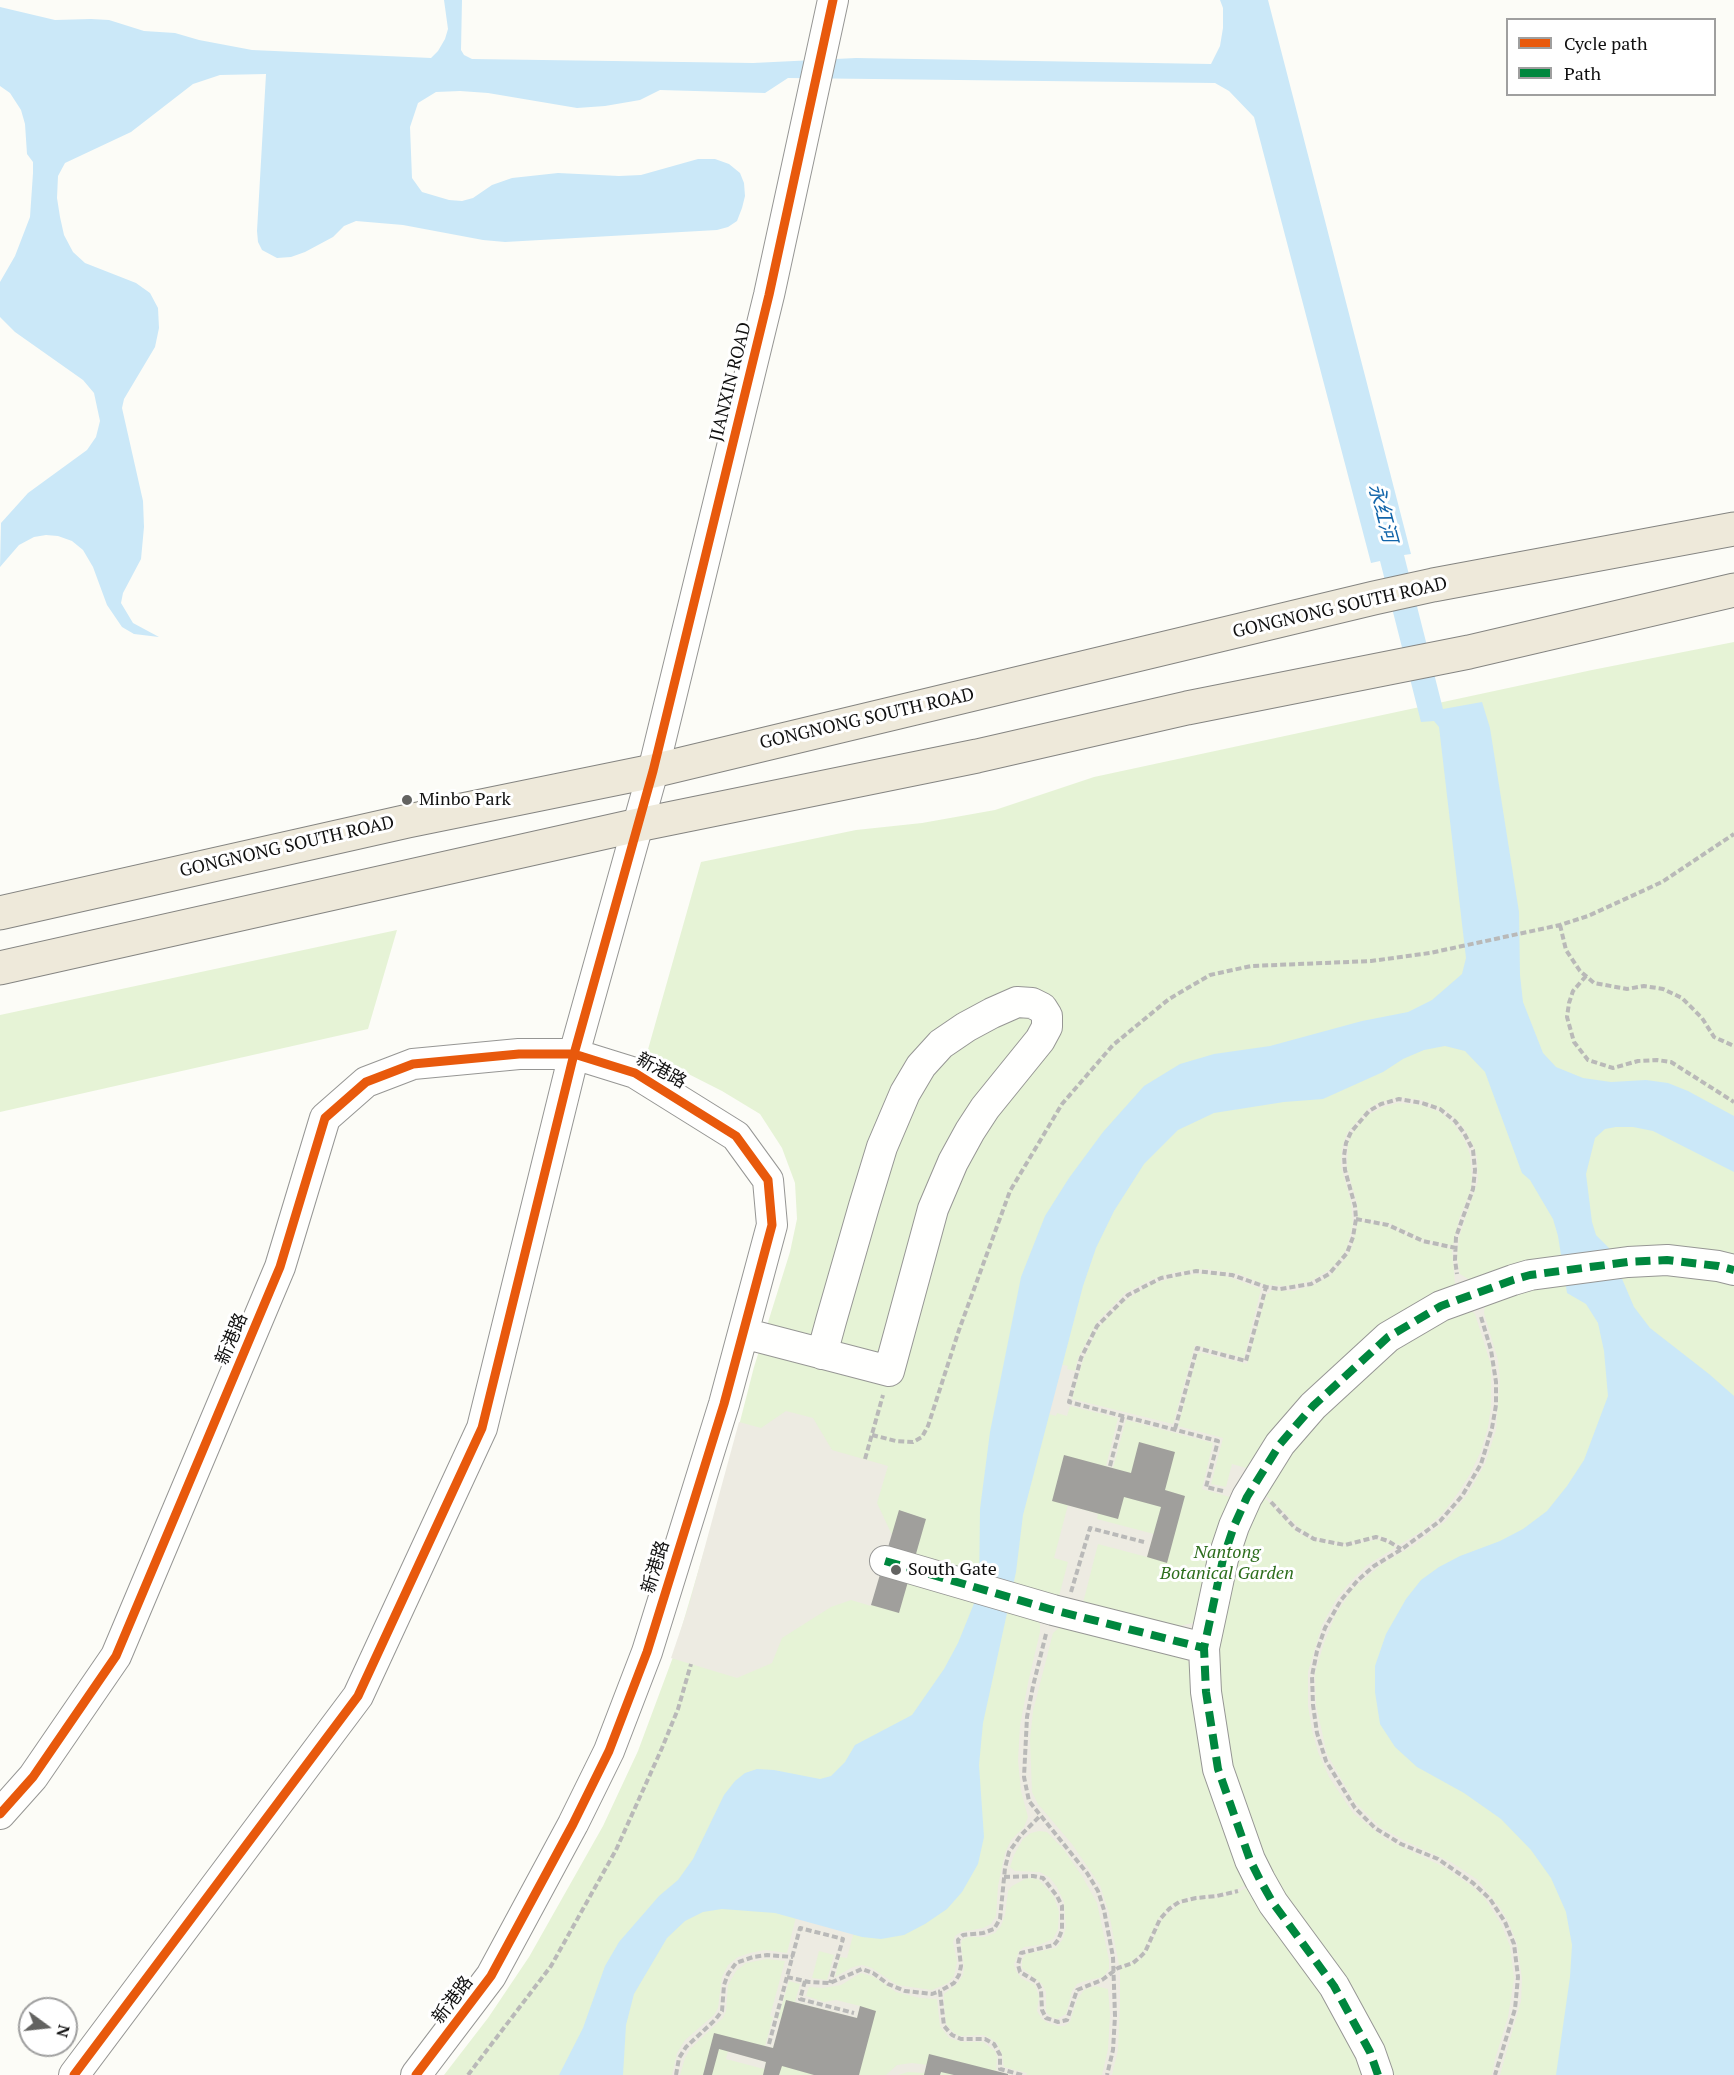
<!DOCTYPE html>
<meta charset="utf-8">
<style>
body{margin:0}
#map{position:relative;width:1734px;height:2075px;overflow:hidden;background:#fcfcf7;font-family:"PT Serif",serif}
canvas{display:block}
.legend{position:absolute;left:1506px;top:18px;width:210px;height:78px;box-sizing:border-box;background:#fff;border:2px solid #9f9f9f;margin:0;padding:8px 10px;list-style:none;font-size:18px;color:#101010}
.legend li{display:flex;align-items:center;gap:12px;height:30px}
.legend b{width:30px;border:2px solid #9f9f9f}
.north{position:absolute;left:18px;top:1997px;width:60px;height:60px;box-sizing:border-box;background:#fff;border:2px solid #9f9f9f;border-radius:50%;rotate:105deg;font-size:16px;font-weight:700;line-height:24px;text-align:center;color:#101010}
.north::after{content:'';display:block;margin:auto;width:21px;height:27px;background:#636361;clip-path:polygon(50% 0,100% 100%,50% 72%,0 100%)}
</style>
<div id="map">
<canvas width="1734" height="2075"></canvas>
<ul class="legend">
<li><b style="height:8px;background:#e8590c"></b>Cycle path</li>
<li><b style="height:8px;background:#00873e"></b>Path</li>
</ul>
<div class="north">N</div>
</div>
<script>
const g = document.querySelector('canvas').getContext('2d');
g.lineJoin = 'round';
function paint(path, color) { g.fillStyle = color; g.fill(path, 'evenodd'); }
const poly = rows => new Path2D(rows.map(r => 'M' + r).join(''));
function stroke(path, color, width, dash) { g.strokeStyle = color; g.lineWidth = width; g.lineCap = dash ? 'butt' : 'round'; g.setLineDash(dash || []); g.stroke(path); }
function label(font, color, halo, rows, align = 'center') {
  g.font = font + ' "PT Serif","Noto Sans SC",serif'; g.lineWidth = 6; g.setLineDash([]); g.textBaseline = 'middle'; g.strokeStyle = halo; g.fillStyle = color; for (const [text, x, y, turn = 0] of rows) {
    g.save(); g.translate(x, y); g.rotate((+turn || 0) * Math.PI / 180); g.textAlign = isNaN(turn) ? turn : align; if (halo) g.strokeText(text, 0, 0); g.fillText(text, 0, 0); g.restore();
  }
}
paint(poly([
 [1734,642,1734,2075,444,2075,488,2018,529,1957,603,1826,638,1751,673,1657,725,1480,754,1367,790,1252,797,1219,795,1183,782,1148,760,1114,722,1091,647,1053,701,862,856,830,922,823,995,810,1094,777,1592,670],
 [397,930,368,1029,0,1112,0,1015]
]), '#e6f3d6');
paint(poly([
 [1398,1097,1422,1100,1447,1111,1464,1128,1474,1147,1477,1157,1478,1181,1459,1237,1457,1257,1460,1274,1470,1280,1613,1272,1486,1299,1484,1313,1498,1360,1500,1380,1496,1430,1485,1464,1468,1494,1446,1521,1416,1544,1381,1565,1353,1589,1336,1614,1324,1643,1315,1673,1316,1705,1327,1754,1354,1801,1380,1827,1405,1841,1451,1862,1478,1880,1501,1909,1509,1923,1517,1943,1522,1979,1521,2001,1500,2075,1492,2075,1495,2059,1508,2017,1514,1979,1510,1946,1501,1924,1484,1897,1470,1885,1444,1867,1385,1839,1353,1813,1329,1777,1318,1752,1312,1730,1308,1706,1308,1672,1322,1625,1337,1598,1351,1581,1366,1566,1396,1547,1380,1539,1344,1546,1313,1540,1298,1533,1267,1500,1259,1496,1218,1618,1215,1704,1244,1822,1368,2066,1253,1885,1233,1894,1217,1898,1196,1899,1178,1905,1162,1919,1150,1945,1140,1960,1120,1968,1120,2004,1118,2050,1112,2075,1102,2075,1108,2049,1110,2015,1108,1989,1096,1986,1084,1990,1077,2000,1070,2022,1064,2026,1058,2026,1048,2023,1042,2019,1037,2011,1039,1997,1035,1985,1021,1978,1016,1971,1014,1964,1019,1951,1024,1947,1039,1945,1053,1939,1058,1929,1059,1912,1054,1897,1039,1880,1032,1878,1025,1879,1012,1886,1008,1891,1005,1915,1001,1926,995,1933,985,1937,968,1937,962,1940,961,1944,964,1967,963,1975,958,1983,944,1994,944,2002,946,2024,953,2032,959,2036,983,2035,990,2038,997,2043,1002,2054,1004,2067,1027,2073,1026,2075,1011,2075,996,2071,997,2057,995,2051,983,2042,962,2042,949,2038,940,2026,937,1999,920,1998,896,1992,874,1977,861,1973,841,1985,823,1988,809,1987,806,1996,824,2002,836,2000,860,2006,857,2018,795,2002,800,1984,789,1981,778,2018,781,2019,773,2048,765,2046,773,2017,770,2016,785,1961,767,1959,746,1963,736,1971,728,1985,726,2011,723,2018,690,2049,685,2058,680,2075,672,2075,677,2053,685,2040,714,2015,718,2008,722,1977,728,1965,738,1957,750,1953,765,1950,787,1953,797,1913,855,1928,847,1958,840,1957,835,1977,853,1967,862,1965,872,1968,897,1985,932,1990,948,1983,954,1976,957,1962,953,1942,955,1936,961,1932,983,1928,991,1924,996,1916,998,1886,1005,1853,1011,1840,1024,1827,1028,1817,1021,1791,1018,1760,1020,1726,1028,1683,1040,1632,1040,1624,1034,1616,1059,1596,1068,1562,1054,1558,1068,1505,1098,1514,1097,1519,1154,1534,1147,1557,1098,1544,1083,1603,1179,1626,1193,1623,1201,1612,1237,1499,1202,1489,1213,1443,1126,1420,1113,1468,1106,1466,1118,1418,1070,1406,1067,1416,1057,1413,1056,1416,1042,1412,1055,1363,1068,1366,1067,1369,1075,1371,1078,1358,1097,1322,1125,1293,1150,1280,1176,1272,1206,1269,1239,1274,1265,1285,1289,1286,1311,1281,1332,1268,1341,1258,1347,1248,1353,1224,1351,1202,1341,1166,1342,1148,1347,1133,1368,1109,1378,1103],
 [1398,1103,1421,1105,1440,1112,1454,1124,1465,1141,1470,1155,1472,1180,1470,1192,1459,1219,1453,1246,1421,1239,1389,1223,1358,1218,1357,1203,1347,1168,1348,1143,1354,1130,1368,1115,1383,1107],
 [1358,1221,1386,1225,1423,1243,1452,1249,1455,1285,1250,1469,1232,1464,1226,1487,1211,1484,1223,1438,1178,1426,1198,1352,1247,1364,1266,1295,1273,1290,1294,1291,1314,1285,1330,1276,1345,1259,1352,1247],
 [1203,1274,1223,1275,1261,1289,1244,1358,1195,1345,1173,1424,1072,1399,1083,1360,1098,1328,1122,1303,1149,1285,1182,1275],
 [1470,1310,1475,1314,1491,1365,1491,1406,1488,1427,1481,1451,1470,1474,1458,1493,1442,1514,1423,1530,1399,1545,1384,1537,1377,1536,1344,1544,1314,1537,1302,1531,1276,1504,1261,1492,1312,1418,1420,1327],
 [1060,1627,1174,1653,1186,1659,1192,1665,1251,1882,1232,1892,1186,1898,1173,1904,1158,1919,1145,1950,1132,1961,1124,1965,1119,1965,1109,1913,1100,1885,1072,1844,1038,1804,1032,1792,1030,1739,1033,1711,1053,1633],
 [1039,1831,1047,1832,1064,1850,1082,1876,1097,1903,1109,1960,1109,1969,1103,1977,1085,1981,1077,1984,1072,1991,1066,2014,1057,2019,1051,2017,1046,2012,1046,1992,1042,1984,1022,1968,1022,1960,1026,1954,1056,1948,1063,1939,1066,1927,1064,1902,1057,1887,1050,1878,1040,1872,1015,1871,1010,1867,1014,1855,1023,1839,1031,1833],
 [819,1951,834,1955,827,1980,812,1978],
 [786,1411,813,1418,832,1450,888,1466,877,1503,892,1535,871,1606,851,1600,831,1607,782,1638,772,1663,737,1678,671,1658,689,1605,739,1422,761,1428],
 [728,2051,766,2062,764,2069,726,2059],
 [912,2063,927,2065,924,2073,908,2072,898,2075,886,2075,897,2065]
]), '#edebe2');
paint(poly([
 [444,0,462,0,461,50,464,55,472,59,753,63,856,58,1211,64,1220,46,1223,28,1223,8,1220,0,1268,0,1411,554,1404,555,1443,709,1482,702,1490,728,1519,912,1520,975,1523,1002,1543,1053,1556,1067,1583,1078,1611,1082,1646,1080,1668,1083,1688,1091,1734,1116,1734,1172,1653,1131,1633,1127,1616,1127,1605,1129,1595,1138,1586,1174,1592,1222,1596,1235,1609,1248,1634,1307,1650,1328,1709,1374,1734,1396,1734,2075,1556,2075,1570,1977,1572,1945,1566,1912,1551,1878,1531,1850,1501,1819,1464,1793,1417,1767,1395,1747,1380,1724,1375,1692,1375,1666,1386,1634,1406,1599,1421,1580,1439,1567,1460,1556,1500,1541,1523,1529,1547,1511,1567,1486,1584,1460,1608,1396,1604,1351,1598,1323,1586,1304,1567,1293,1558,1236,1553,1219,1530,1180,1522,1173,1485,1072,1465,1051,1445,1046,1424,1050,1403,1059,1383,1072,1323,1099,1284,1102,1214,1113,1178,1130,1144,1164,1114,1211,1096,1248,1083,1286,1023,1515,1016,1572,983,1723,979,1765,984,1837,978,1864,962,1892,947,1909,925,1924,904,1935,881,1939,862,1937,775,1913,722,1909,703,1912,685,1921,667,1938,634,1994,626,2025,623,2075,559,2075,583,2028,605,1966,619,1942,659,1896,678,1880,693,1859,724,1795,735,1781,745,1773,757,1769,774,1770,820,1779,831,1776,845,1762,855,1745,912,1715,944,1669,958,1643,979,1591,980,1509,990,1432,1021,1277,1045,1216,1069,1178,1103,1132,1144,1086,1180,1064,1214,1054,1270,1046,1362,1021,1408,1012,1432,1000,1462,974,1466,958,1439,727,1434,721,1421,722,1380,561,1371,563,1254,117,1229,91,1215,83,788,78,765,93,660,90,640,100,605,106,577,108,488,93,460,91,436,92,418,103,410,127,412,178,422,192,449,200,462,201,473,198,492,185,512,178,558,173,619,176,641,175,698,159,715,159,729,164,740,173,744,183,745,196,742,208,737,221,728,227,717,230,505,242,483,240,403,225,356,221,344,226,333,237,305,252,291,257,277,258,262,250,258,242,257,231,266,74,220,75,193,84,131,132,65,163,58,176,57,198,60,217,64,235,73,252,85,263,136,283,150,293,158,308,159,328,155,347,124,399,122,408,143,501,144,527,141,559,123,593,121,603,133,623,159,637,134,634,122,627,107,605,93,567,83,550,72,541,58,536,46,535,34,537,19,545,0,567,1,523,28,493,87,450,96,437,100,421,94,393,83,380,15,332,0,317,0,282,15,256,30,217,33,173,33,162,27,154,25,124,21,110,10,93,0,86,0,7,55,20,91,19,109,20,144,31,175,33,199,40,252,50,431,58,438,51,445,39,448,29]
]), '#cbe8f8');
paint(poly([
 [1139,1442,1175,1452,1165,1490,1185,1496,1167,1563,1147,1557,1161,1507,1124,1497,1118,1519,1052,1501,1064,1455,1131,1473],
 [899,1510,926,1519,899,1613,871,1605],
 [786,2000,857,2018,860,2006,876,2011,859,2075,814,2075,782,2066,779,2075,763,2075,766,2062,719,2049,712,2075,703,2075,714,2033,773,2048],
 [929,2054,1008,2074,1008,2075,954,2075,941,2072,940,2075,924,2075]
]), '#a09f9c');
const minor = poly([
 [743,1333,889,1371,933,1209,953,1162,970,1131,985,1108,1040,1040,1047,1027,1047,1016,1042,1008,1032,1003,1017,1002,992,1013,966,1027,941,1044,921,1066,905,1093,882,1147,864,1206,831,1321,822,1354],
 [885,1561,1053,1610,1204,1648],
 [0,1814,33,1777,116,1656,280,1267,325,1118,366,1082,413,1064,519,1054,574,1054,635,1073,736,1136,768,1180,772,1225,724,1404,647,1652,609,1751,573,1824,491,1976,416,2075],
 [74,2075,358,1696,482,1428,574,1054,653,771,769,295,833,0],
 [1378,2075,1370,2052,1334,1986,1273,1903,1260,1880,1250,1860,1218,1769,1206,1692,1204,1648,1223,1559,1234,1526,1247,1497,1280,1444,1313,1406,1388,1337,1441,1306,1513,1280,1530,1275,1628,1262,1667,1260,1718,1266,1734,1270]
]);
const major = poly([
 [0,913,408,821,653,771,1374,598,1433,585,1734,529],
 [0,968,638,825,977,756,1187,708,1469,652,1734,590]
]);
stroke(minor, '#969694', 32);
stroke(major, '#848481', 35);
stroke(poly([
 [1560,925,1566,950,1580,971,1594,983,1627,989,1644,986,1663,989,1682,998,1702,1018,1714,1037,1734,1046],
 [1586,976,1573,991,1569,1003,1567,1017,1574,1042,1588,1060,1613,1068,1638,1061,1657,1060,1671,1062,1734,1102],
 [1356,1219,1388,1225,1423,1241,1456,1248],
 [1481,1317,1491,1350,1496,1382,1496,1405,1492,1428,1481,1464,1462,1496,1440,1521,1402,1549,1374,1566,1358,1580,1341,1600,1325,1628,1317,1651,1312,1676,1313,1705,1317,1733,1326,1761,1355,1808,1375,1828,1401,1844,1438,1859,1473,1883,1490,1899,1505,1922,1514,1944,1518,1977,1515,2009,1495,2075],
 [1175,1429,1197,1348,1246,1361,1266,1287],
 [872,1435,896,1441,913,1442,922,1437,928,1426,959,1330,1010,1191,1062,1104,1113,1045,1169,999,1210,975,1251,966,1371,961,1430,953,1560,925,1588,916,1662,882,1734,834],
 [865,1459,883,1395],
 [1110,1466,1123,1416],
 [1223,1491,1206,1487,1218,1441,1069,1402,1081,1358,1097,1326,1128,1295,1161,1278,1196,1271,1232,1275,1266,1287,1280,1289,1311,1284,1329,1274,1347,1253,1353,1237,1356,1219,1355,1206,1345,1170,1344,1156,1346,1143,1351,1132,1369,1111,1381,1104,1399,1099,1422,1103,1440,1109,1455,1121,1464,1133,1473,1150,1475,1170,1473,1189,1456,1237,1455,1260,1457,1274],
 [1271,1502,1295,1528,1314,1539,1345,1545,1376,1537,1388,1541,1401,1549],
 [1071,1592,1090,1528,1144,1542],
 [1046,1634,1033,1686,1027,1717,1024,1777,1029,1801,1087,1873,1098,1891,1104,1910,1113,1957,1115,2016,1113,2050,1107,2075],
 [1004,1877,1033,1876,1043,1878,1057,1896,1062,1906,1062,1930,1058,1940,1054,1945,1021,1953,1018,1965,1020,1972,1037,1982,1041,1990,1042,2010,1046,2018,1058,2022,1067,2020,1077,1990,1102,1980,1118,1968,1133,1963,1139,1958,1145,1952,1160,1919,1169,1909,1179,1902,1196,1898,1217,1896,1238,1891],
 [787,1977,809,1982,830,1983,862,1969,873,1973,888,1984,905,1991,932,1994,940,1991],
 [805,1981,800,1999,854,2013],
 [769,2044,800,1928,843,1939,830,1983],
 [468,2075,551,1966,616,1850,662,1748,678,1709,691,1664],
 [676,2075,679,2058,686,2047,715,2020,722,2011,724,1985,728,1974,736,1963,753,1957,767,1955,793,1957],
 [1022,2075,1000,2069,1000,2055,994,2044,985,2039,961,2039,952,2035,944,2026,940,1991,954,1983,959,1975,961,1966,958,1940,963,1935,983,1933,994,1929,1000,1919,1005,1868,1009,1852,1021,1835,1040,1816]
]), '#b9b9b8', 4, [6, 3]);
stroke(minor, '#fffffe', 30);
stroke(major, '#eee9da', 33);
stroke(poly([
 [885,1561,1053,1610,1204,1648],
 [1378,2075,1370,2052,1334,1986,1273,1903,1260,1880,1250,1860,1218,1769,1206,1692,1204,1648,1223,1559,1234,1526,1247,1497,1280,1444,1313,1406,1388,1337,1441,1306,1513,1280,1530,1275,1628,1262,1667,1260,1718,1266,1734,1270]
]), '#00873e', 8, [15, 8]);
stroke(poly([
 [0,1814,33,1777,116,1656,280,1267,325,1118,366,1082,413,1064,519,1054,574,1054,635,1073,736,1136,768,1180,772,1225,724,1404,647,1652,609,1751,573,1824,491,1976,416,2075],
 [74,2075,358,1696,482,1428,574,1054,653,771,769,295,833,0]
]), '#e8590c', 9);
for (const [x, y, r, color] of [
 [407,800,6,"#636361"],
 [896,1570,6,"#636361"]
]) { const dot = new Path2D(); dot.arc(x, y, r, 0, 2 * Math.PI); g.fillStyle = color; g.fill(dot); stroke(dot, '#fff', 2); }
label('18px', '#101010', '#fff', [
 ["JIANXIN ROAD",731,382,-76],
 ["GONGNONG SOUTH ROAD",1340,608,-13],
 ["GONGNONG SOUTH ROAD",867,719,-13],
 ["GONGNONG SOUTH ROAD",287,847,-13],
 ["新港路",661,1071,29],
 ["新港路",232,1339,-67],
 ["新港路",656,1567,-73],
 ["新港路",453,2000,-53]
]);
label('18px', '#101010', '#fff', [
 ["Minbo Park",419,800],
 ["South Gate",908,1570]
], 'left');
label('italic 18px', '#2c6d1c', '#fff', [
 ["Nantong",1227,1553],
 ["Botanical Garden",1227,1574]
]);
label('italic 20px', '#1265aa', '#fff', [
 ["永红河",1382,513,75]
]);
</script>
